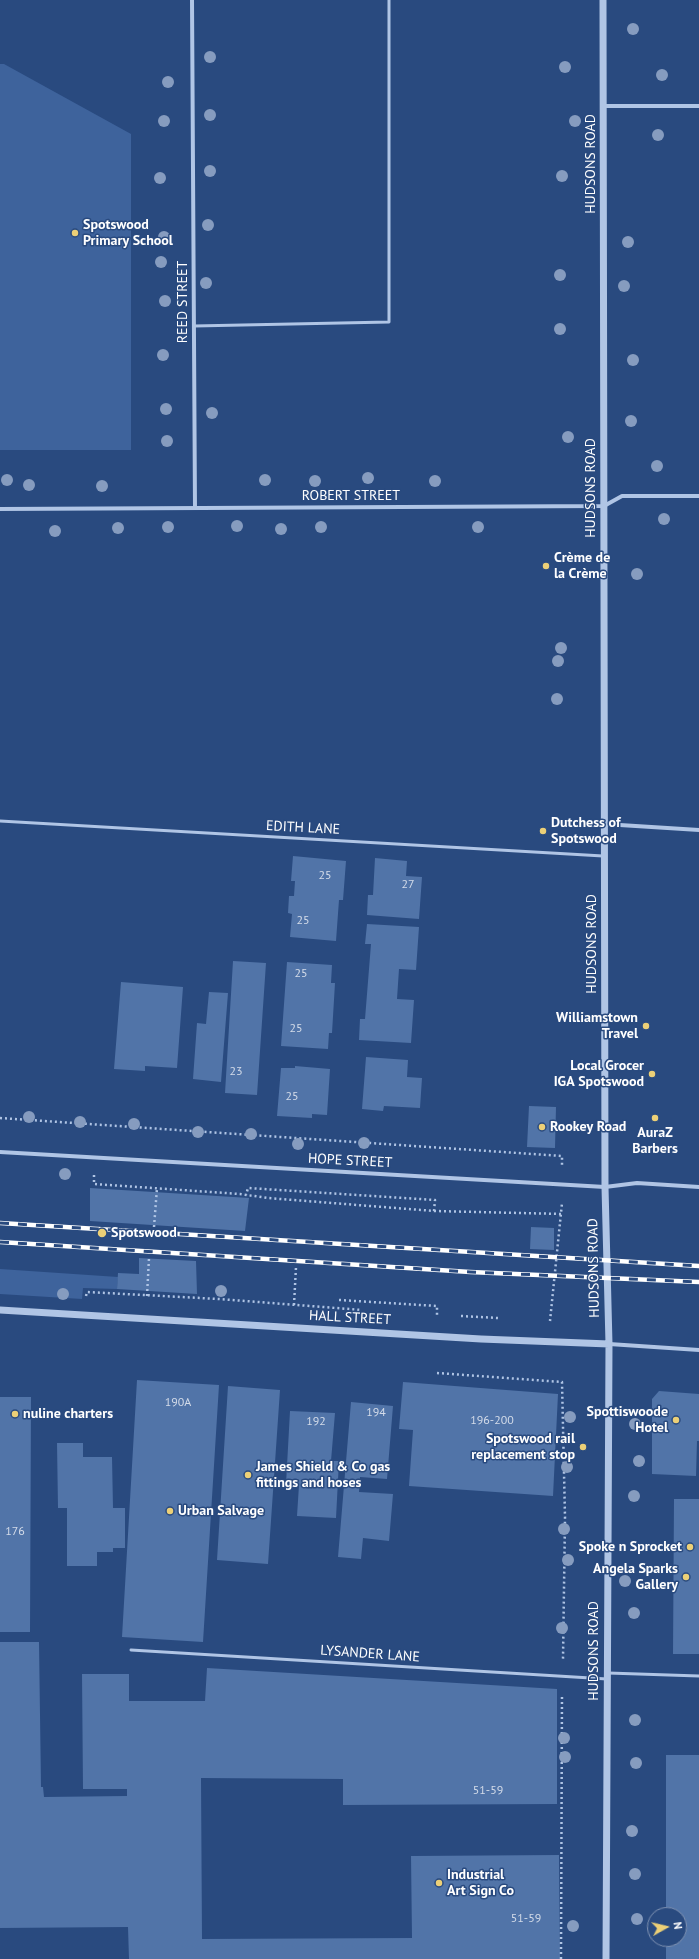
<!DOCTYPE html>
<meta charset="utf-8">
<style>
body{margin:0}
#map{position:relative;width:699px;height:1959px;overflow:hidden;background:#294a7f;font-family:"PT Sans",sans-serif}
canvas{display:block}
.north{position:absolute;left:647px;top:1907px;width:40px;height:40px;box-sizing:border-box;background:#294a7f;border:1px solid #7f92b2;border-radius:50%;rotate:82deg;font-size:11px;font-weight:700;line-height:16px;text-align:center;color:#fff}
.north::after{content:'';display:block;margin:auto;width:14px;height:18px;background:#ecd077;clip-path:polygon(50% 0,100% 100%,50% 72%,0 100%)}
</style>
<div id="map">
<canvas width="699" height="1959"></canvas>
<div class="north">N</div>
</div>
<script>
const g = document.querySelector('canvas').getContext('2d');
g.lineJoin = 'round';
function paint(path, color) { g.fillStyle = color; g.fill(path, 'evenodd'); }
const poly = rows => new Path2D(rows.map(r => 'M' + r).join(''));
function stroke(path, color, width, dash) { g.strokeStyle = color; g.lineWidth = width; g.lineCap = dash ? 'butt' : 'round'; g.setLineDash(dash || []); g.stroke(path); }
function label(font, color, halo, rows, align = 'center') {
  g.font = font + ' "PT Sans",sans-serif'; g.lineWidth = 3; g.setLineDash([]); g.textBaseline = 'middle'; g.strokeStyle = halo; g.fillStyle = color; for (const [text, x, y, turn = 0] of rows) {
    g.save(); g.translate(x, y); g.rotate((+turn || 0) * Math.PI / 180); g.textAlign = isNaN(turn) ? turn : align; if (halo) g.strokeText(text, 0, 0); g.fillText(text, 0, 0); g.restore();
  }
}
paint(poly([
 [0,64,4,64,131,134,131,450,0,450],
 [0,1269,118,1277,117,1289,83,1288,82,1299,0,1294]
]), '#3e639c');
paint(poly([
 [293,856,346,861,343,900,339,900,336,941,290,937,292,914,288,913,289,896,294,896,295,881,291,881],
 [375,858,407,861,406,876,422,877,419,919,367,915,368,895,373,895],
 [367,924,419,927,416,970,399,969,397,999,414,1000,411,1043,359,1040,360,1019,365,1019,371,944,365,944],
 [233,961,266,963,257,1095,225,1093],
 [287,962,332,965,331,983,335,983,332,1033,329,1033,328,1049,281,1046],
 [121,982,183,987,177,1068,145,1066,145,1071,114,1069],
 [209,992,228,993,221,1082,193,1079,197,1023,206,1024],
 [366,1057,408,1060,407,1077,422,1078,420,1108,384,1106,383,1111,362,1109],
 [295,1066,330,1069,327,1115,312,1114,312,1118,277,1116,281,1068,295,1068],
 [529,1106,556,1107,555,1148,527,1147],
 [90,1188,249,1198,245,1231,90,1221],
 [531,1227,554,1228,554,1250,530,1249],
 [139,1258,196,1261,197,1294,117,1289,118,1273,139,1274],
 [137,1380,219,1385,203,1642,122,1637],
 [403,1382,558,1394,553,1496,409,1486,413,1430,399,1429],
 [228,1386,280,1390,268,1564,217,1560],
 [659,1391,699,1394,699,1441,697,1441,696,1476,652,1474,652,1399],
 [0,1397,31,1397,30,1632,0,1632],
 [351,1402,393,1406,387,1479,360,1477,359,1492,393,1494,389,1541,363,1538,361,1559,338,1557],
 [290,1411,335,1413,331,1461,339,1461,336,1518,297,1516,299,1485,286,1484],
 [57,1443,83,1443,83,1457,112,1457,113,1508,125,1508,125,1548,113,1548,113,1552,97,1552,97,1566,67,1566,67,1508,58,1508],
 [674,1499,699,1499,699,1654,673,1654],
 [0,1642,39,1642,41,1787,43,1787,44,1797,127,1796,127,1789,83,1789,82,1674,129,1674,129,1701,205,1701,207,1668,557,1689,557,1804,343,1805,343,1779,201,1778,202,1939,412,1938,411,1856,559,1855,560,1959,129,1959,128,1927,0,1928],
 [666,1755,699,1755,699,1959,666,1959,666,1939,679,1939,679,1915,666,1915]
]), '#5174a8');
stroke(poly([
 [0,1118,562,1156,562,1166],
 [94,1175,94,1184,240,1194,268,1198,434,1211,435,1200,248,1188,246,1195],
 [434,1211,562,1214],
 [154,1227,157,1188],
 [86,1296,87,1292,219,1299,362,1310],
 [147,1296,149,1258],
 [339,1300,437,1306,437,1315],
 [294,1305,296,1267],
 [461,1316,498,1318],
 [550,1321,562,1203],
 [437,1373,562,1382,565,1517,563,1659],
 [561,1959,562,1694]
]), '#b0c5e5', 2.5, [2, 3]);
stroke(poly([
 [194,326,389,322,389,0],
 [0,821,603,856],
 [131,1650,607,1679],
 [608,1673,699,1676]
]), '#b0c5e5', 3);
stroke(poly([
 [192,0,195,508],
 [604,106,699,106],
 [0,509,604,506,622,496,699,496],
 [604,824,699,830],
 [0,1152,605,1187,637,1183,699,1187],
 [609,1344,699,1350]
]), '#b0c5e5', 4);
stroke(poly([
 [603,0,605,1187,609,1344,606,1959],
 [0,1310,481,1339,609,1344]
]), '#b0c5e5', 7);
const rail = poly([
 [0,1223,699,1266],
 [0,1242,470,1272,699,1282]
]);
stroke(rail, '#fff', 4.5);
stroke(rail, '#294a7f', 3, [9]);
g.fillStyle = '#869cbf';
for (const [x, y] of [
 [633,29],
 [210,57],
 [565,67],
 [662,75],
 [168,82],
 [210,115],
 [164,121],
 [575,121],
 [658,135],
 [210,171],
 [562,176],
 [160,178],
 [208,225],
 [164,237],
 [628,242],
 [161,262],
 [560,275],
 [206,283],
 [624,286],
 [165,301],
 [560,329],
 [163,355],
 [633,360],
 [166,409],
 [212,413],
 [631,421],
 [568,437],
 [167,441],
 [657,466],
 [368,478],
 [7,480],
 [265,480],
 [315,481],
 [435,481],
 [29,485],
 [102,486],
 [664,519],
 [237,526],
 [168,527],
 [321,527],
 [478,527],
 [118,528],
 [281,529],
 [55,531],
 [637,574],
 [561,648],
 [558,661],
 [557,699],
 [29,1117],
 [80,1122],
 [134,1124],
 [198,1132],
 [251,1134],
 [364,1143],
 [298,1144],
 [65,1174],
 [221,1291],
 [63,1294],
 [570,1417],
 [635,1424],
 [639,1461],
 [567,1467],
 [634,1496],
 [564,1529],
 [568,1560],
 [625,1581],
 [634,1613],
 [562,1628],
 [635,1720],
 [564,1738],
 [565,1757],
 [636,1763],
 [632,1831],
 [635,1874],
 [637,1919],
 [573,1926]
]) { g.beginPath(); g.arc(x, y, 6, 0, 2 * Math.PI); g.fill(); }
for (const [x, y, r, color] of [
 [75,233,4,"#ecd077"],
 [546,566,4,"#ecd077"],
 [543,831,4,"#ecd077"],
 [646,1026,4,"#ecd077"],
 [652,1074,4,"#ecd077"],
 [655,1118,4,"#ecd077"],
 [542,1127,4,"#ecd077"],
 [102,1233,5,"#ecd077"],
 [15,1414,4,"#ecd077"],
 [676,1420,4,"#ecd077"],
 [583,1447,4,"#ecd077"],
 [248,1475,4,"#ecd077"],
 [170,1511,4,"#ecd077"],
 [690,1547,4,"#ecd077"],
 [686,1577,4,"#ecd077"],
 [439,1883,4,"#ecd077"]
]) { const dot = new Path2D(); dot.arc(x, y, r, 0, 2 * Math.PI); g.fillStyle = color; g.fill(dot); stroke(dot, '#294a7f', 1.5); }
label('12px', '#d4dce9', null, [
 ["25",325,876],
 ["27",408,885],
 ["25",303,921],
 ["25",301,974],
 ["25",296,1029],
 ["23",236,1072],
 ["25",292,1097],
 ["190A",178,1403],
 ["194",376,1413],
 ["196-200",492,1421],
 ["192",316,1422],
 ["176",15,1532],
 ["51-59",488,1791],
 ["51-59",526,1919]
]);
label('14px', '#fff', '#294a7f', [
 ["HUDSONS ROAD",591,164,-90],
 ["REED STREET",183,302,-90],
 ["HUDSONS ROAD",591,488,-90],
 ["ROBERT STREET",351,496],
 ["EDITH LANE",303,828,3],
 ["HUDSONS ROAD",592,944,-90],
 ["HOPE STREET",350,1161,3],
 ["HUDSONS ROAD",594,1268,-91],
 ["HALL STREET",350,1318,3],
 ["HUDSONS ROAD",594,1651,-90],
 ["LYSANDER LANE",370,1654,4]
]);
label('bold 14px', '#fff', '#294a7f', [
 ["Spotswood",83,225],
 ["Primary School",83,241],
 ["Crème de",554,558],
 ["la Crème",554,574],
 ["Dutchess of",551,823],
 ["Spotswood",551,839],
 ["Williamstown",638,1018,"right"],
 ["Travel",638,1034,"right"],
 ["Local Grocer",644,1066,"right"],
 ["IGA Spotswood",644,1082,"right"],
 ["Rookey Road",550,1127],
 ["AuraZ",655,1133,"center"],
 ["Barbers",655,1149,"center"],
 ["Spotswood",111,1233],
 ["Spottiswoode",668,1412,"right"],
 ["Hotel",668,1428,"right"],
 ["nuline charters",23,1414],
 ["Spotswood rail",575,1439,"right"],
 ["replacement stop",575,1455,"right"],
 ["James Shield & Co gas",256,1467],
 ["fittings and hoses",256,1483],
 ["Urban Salvage",178,1511],
 ["Spoke n Sprocket",682,1547,"right"],
 ["Angela Sparks",678,1569,"right"],
 ["Gallery",678,1585,"right"],
 ["Industrial",447,1875],
 ["Art Sign Co",447,1891]
], 'left');
</script>
